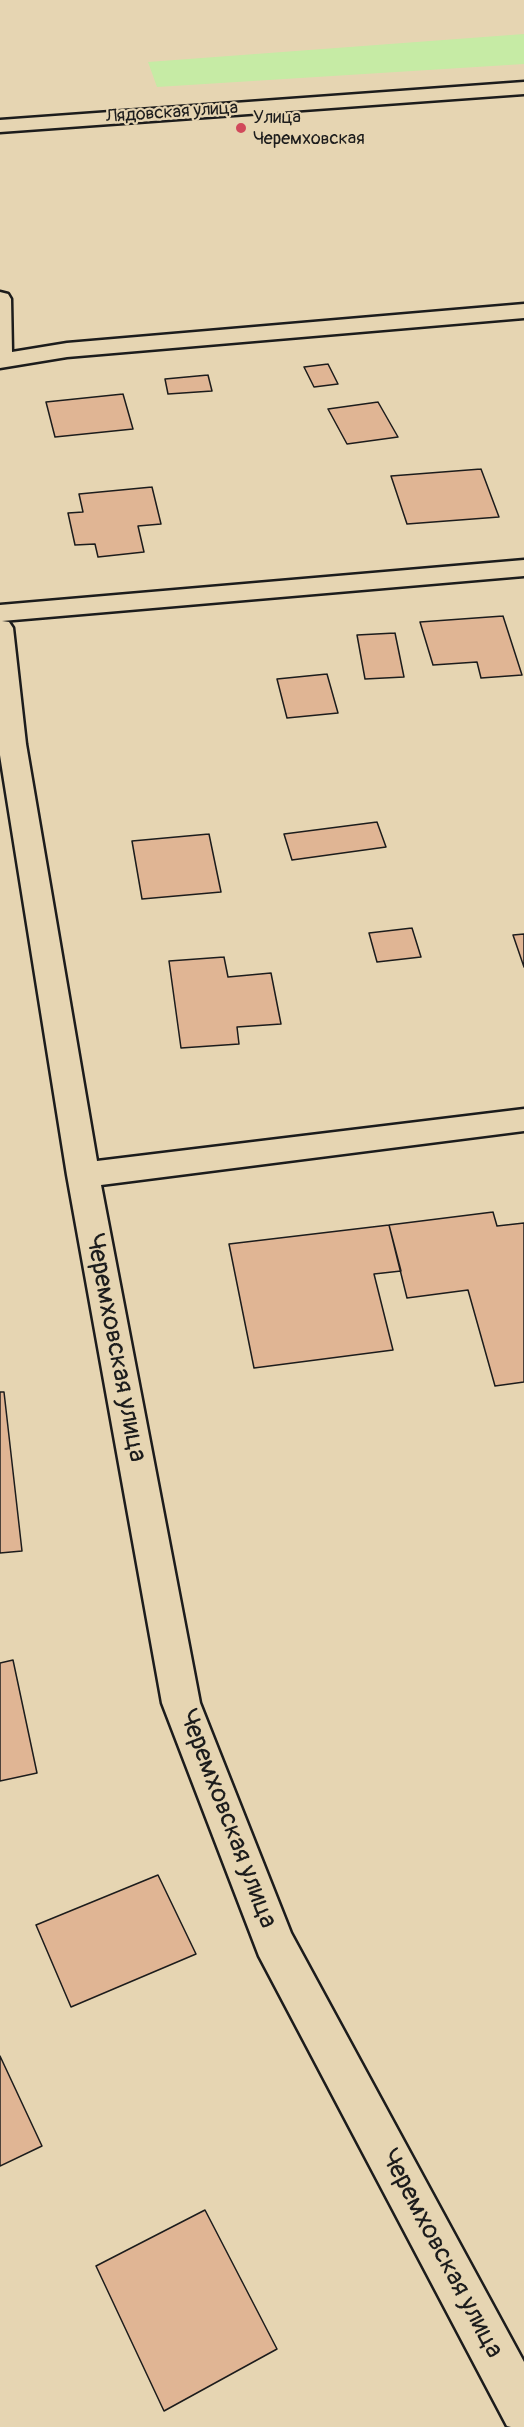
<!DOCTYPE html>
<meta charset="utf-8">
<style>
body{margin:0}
canvas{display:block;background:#e6d5b2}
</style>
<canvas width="524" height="2427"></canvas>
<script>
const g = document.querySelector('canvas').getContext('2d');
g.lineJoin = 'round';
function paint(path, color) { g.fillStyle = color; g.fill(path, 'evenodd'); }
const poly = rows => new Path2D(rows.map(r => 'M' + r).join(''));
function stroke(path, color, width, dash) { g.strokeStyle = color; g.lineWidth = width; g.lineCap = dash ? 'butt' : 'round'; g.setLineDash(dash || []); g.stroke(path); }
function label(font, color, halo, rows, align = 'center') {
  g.font = font + ' Pangolin,sans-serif'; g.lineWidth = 4.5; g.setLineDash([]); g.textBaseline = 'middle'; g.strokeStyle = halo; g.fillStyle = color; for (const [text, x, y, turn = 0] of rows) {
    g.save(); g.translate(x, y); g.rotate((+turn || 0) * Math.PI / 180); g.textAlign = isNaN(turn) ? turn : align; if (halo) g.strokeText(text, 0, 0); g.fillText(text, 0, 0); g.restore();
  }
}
paint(poly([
 [524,34,524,64,157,87,148,62]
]), '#c6eba5');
const building = poly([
 [328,364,338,384,314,387,304,367,328,364],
 [208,375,212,391,168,394,165,379,208,375],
 [123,394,133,429,55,437,46,402,123,394],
 [378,402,398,437,347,444,328,409,378,402],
 [481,469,499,517,407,524,391,476,481,469],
 [152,487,161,524,138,526,144,552,98,557,95,544,75,545,68,513,83,512,79,494,152,487],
 [503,616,522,675,481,678,477,662,433,665,420,622,503,616],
 [395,633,404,677,365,679,357,635,395,633],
 [327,674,338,713,287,718,277,679,327,674],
 [377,822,386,847,292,860,284,834,377,822],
 [209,834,221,892,142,899,132,841,209,834],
 [412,928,421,957,377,962,369,933,412,928],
 [524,934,524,967,513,935,524,934],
 [224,957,228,977,271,973,281,1024,237,1027,239,1044,181,1048,169,961,224,957],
 [493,1212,497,1226,524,1223,524,1382,495,1386,468,1290,407,1298,389,1225,493,1212],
 [389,1225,401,1271,374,1274,393,1350,254,1368,229,1244,389,1225],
 [0,1392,4,1392,22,1551,0,1553,0,1392],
 [13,1660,37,1773,0,1781,0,1663,13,1660],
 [158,1875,196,1954,71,2007,36,1925,158,1875],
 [0,2056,42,2146,0,2166,0,2056],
 [205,2210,277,2349,164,2411,96,2266,205,2210]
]);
paint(building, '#e0b594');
stroke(building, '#1c1c1c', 1.5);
const minor = poly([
 [0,292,8,294,11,299,12,352,67,343,524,304,524,318,67,357,0,368,0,292],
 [524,560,524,576,2,621,9,622,13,628,26,744,97,1161,524,1109,524,1131,101,1185,200,1703,291,1933,524,2362,524,2427,511,2427,507,2426,259,1956,162,1703,67,1175,0,755,0,605,524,560]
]);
const major = poly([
 [524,82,524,94,0,132,0,120,524,82]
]);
stroke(minor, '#1c1c1c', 5);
stroke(major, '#1c1c1c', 5);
paint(minor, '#e6d5b2');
paint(major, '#e6d5b2');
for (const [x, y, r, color] of [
 [241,128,6,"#d1495b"]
]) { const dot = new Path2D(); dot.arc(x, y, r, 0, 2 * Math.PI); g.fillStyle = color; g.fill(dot); stroke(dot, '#e6d5b2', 2); }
label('18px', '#1c1c1c', '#e6d5b2', [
 ["Лядовская улица",172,113,-4]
]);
label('18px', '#1c1c1c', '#e6d5b2', [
 ["Улица",253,118],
 ["Черемховская",253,139]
], 'left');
label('26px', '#1c1c1c', '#e6d5b2', [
 ["Черемховская улица",115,1348,79],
 ["Черемховская улица",227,1819,69],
 ["Черемховская улица",441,2254,62]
]);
</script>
